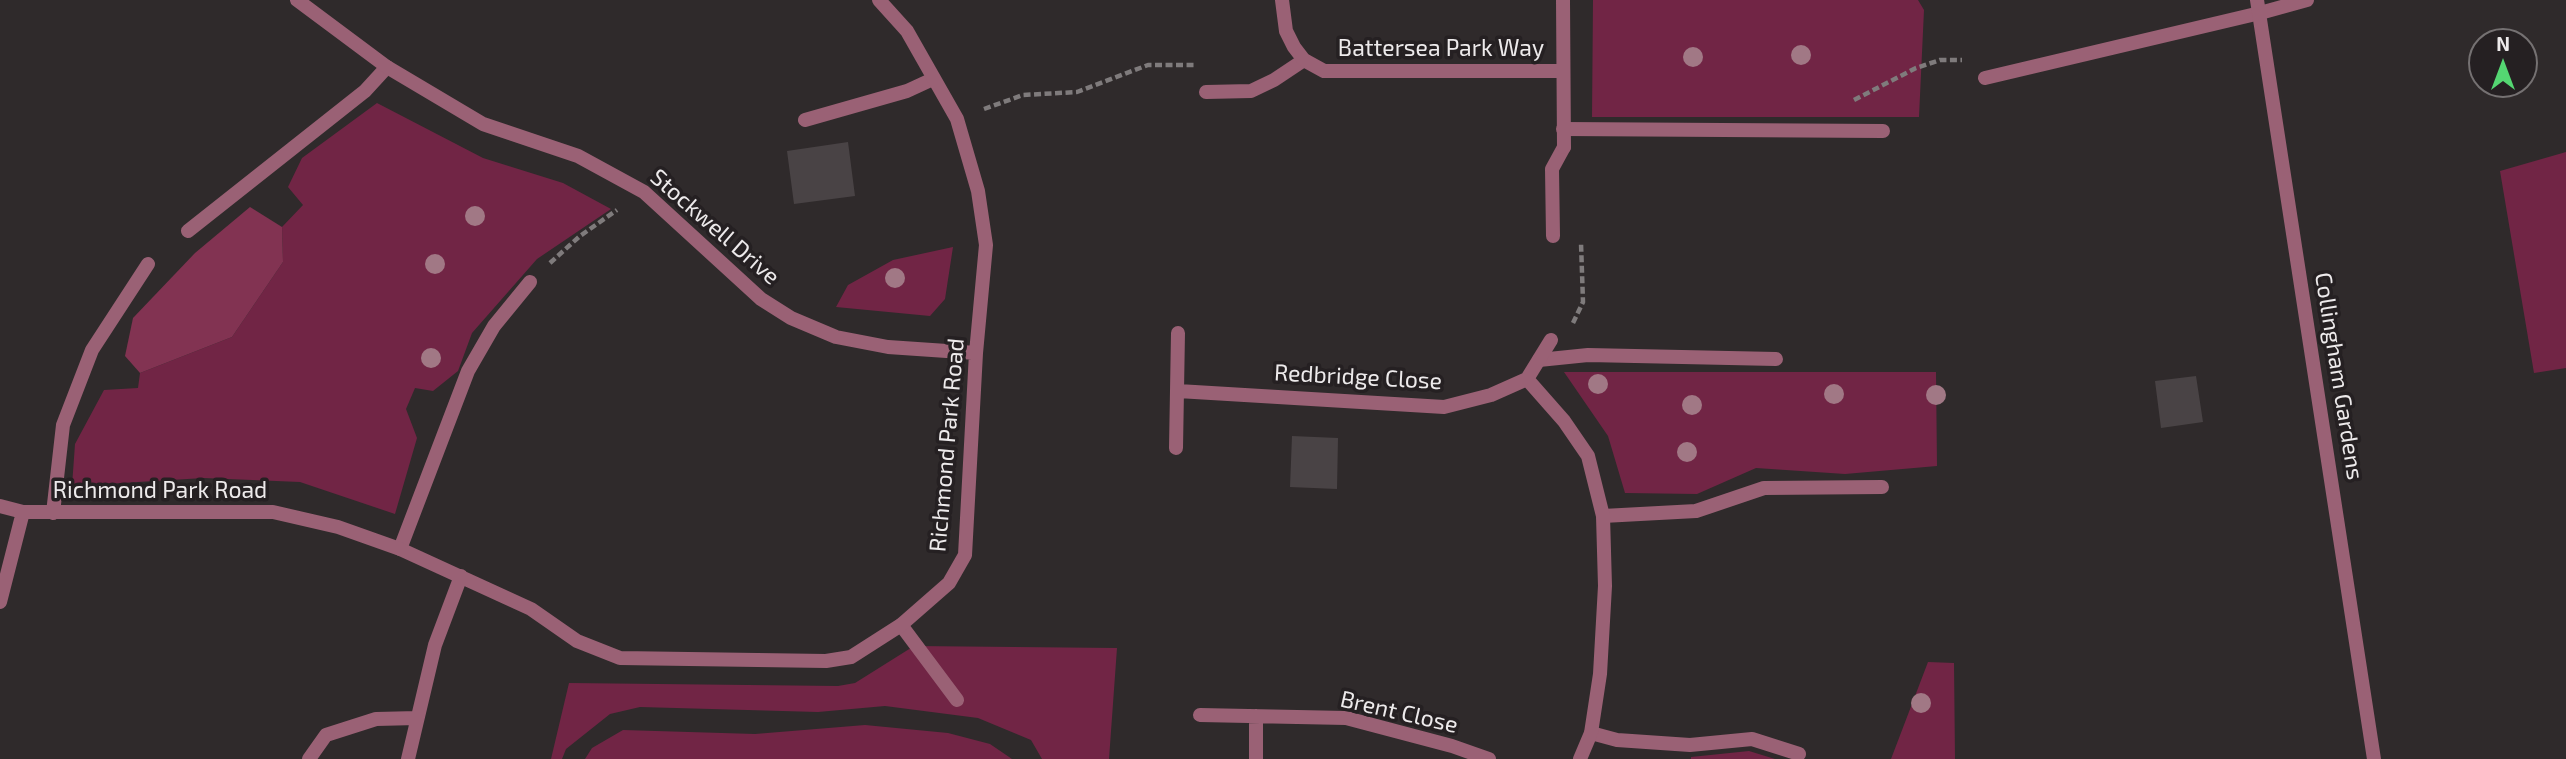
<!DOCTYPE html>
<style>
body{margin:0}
#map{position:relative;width:2566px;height:759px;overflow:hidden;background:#2f2a2b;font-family:"Exo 2",sans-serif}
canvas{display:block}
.north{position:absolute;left:2468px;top:28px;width:70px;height:70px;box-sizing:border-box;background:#252022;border:2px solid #757172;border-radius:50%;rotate:0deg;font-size:19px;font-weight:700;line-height:28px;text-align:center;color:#edeaeb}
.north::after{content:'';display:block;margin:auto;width:24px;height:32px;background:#54d672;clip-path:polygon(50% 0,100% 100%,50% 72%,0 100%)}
</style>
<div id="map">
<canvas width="2566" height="759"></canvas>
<div class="north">N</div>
</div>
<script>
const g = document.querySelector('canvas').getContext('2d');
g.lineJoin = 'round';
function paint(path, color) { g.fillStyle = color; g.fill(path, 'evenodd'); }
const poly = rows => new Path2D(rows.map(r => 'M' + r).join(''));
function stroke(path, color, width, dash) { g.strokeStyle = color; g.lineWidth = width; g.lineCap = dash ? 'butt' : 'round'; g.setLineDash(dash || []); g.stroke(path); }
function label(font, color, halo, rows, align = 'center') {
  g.font = font + ' "Exo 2",sans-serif'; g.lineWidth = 7; g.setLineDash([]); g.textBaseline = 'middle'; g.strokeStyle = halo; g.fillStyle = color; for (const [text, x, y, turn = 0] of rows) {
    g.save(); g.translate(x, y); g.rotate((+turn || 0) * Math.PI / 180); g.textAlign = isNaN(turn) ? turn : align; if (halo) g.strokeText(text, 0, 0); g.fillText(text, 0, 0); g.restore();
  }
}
paint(poly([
 [1593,0,1918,0,1924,10,1919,117,1592,117],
 [377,103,483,158,563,183,611,209,537,259,472,333,458,371,433,391,415,388,406,409,417,438,395,514,300,482,204,478,72,486,75,444,104,390,138,388,140,373,232,337,283,262,282,227,303,205,288,187,302,158],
 [2566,152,2566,368,2534,373,2500,171],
 [953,247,945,299,930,316,836,307,848,285,893,260],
 [1564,372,1936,372,1937,466,1845,474,1756,468,1697,494,1625,493,1608,436],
 [914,646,1117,648,1109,759,1042,759,1031,740,978,718,885,706,818,712,640,707,610,714,566,749,562,759,551,759,569,683,838,686,855,683],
 [1928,662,1954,663,1955,759,1891,759],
 [865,725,948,733,990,744,1012,759,585,759,592,748,623,730,755,734],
 [1749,751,1775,759,1691,759,1691,757]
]), '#712545');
paint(poly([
 [250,207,282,227,283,262,232,337,140,373,125,356,133,318,195,253]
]), '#823352');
paint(poly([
 [848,142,855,196,794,204,787,151],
 [2196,376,2203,422,2161,428,2155,381],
 [1292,436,1338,438,1337,489,1290,487]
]), '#494345');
stroke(poly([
 [1854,100,1916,68,1940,60,1962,60],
 [984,109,1023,95,1077,92,1148,65,1196,65],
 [550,263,580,236,617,210],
 [1573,323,1583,302,1581,243]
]), '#7f7b7c', 4.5, [7, 3.5]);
stroke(poly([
 [1985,78,2260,13],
 [1206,92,1251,91,1274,80,1304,60],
 [805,120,907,91,933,79],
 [1563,129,1883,131],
 [188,231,365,91,387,67],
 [1553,236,1552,169,1564,147],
 [1539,360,1588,355,1776,359],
 [53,513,63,425,92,350,148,264],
 [1603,516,1696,511,1764,488,1882,487],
 [400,549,468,371,494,326,530,282],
 [901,625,957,700],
 [1591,733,1617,740,1690,745,1752,739,1799,754]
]), '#9a6175', 14);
stroke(poly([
 [297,0,387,67,483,124,578,156,644,192,761,299,791,318,836,337,888,347,976,353],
 [1282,0,1286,31,1294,47,1304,60,1324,71,1562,71],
 [1563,0,1564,147],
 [2257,0,2374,759],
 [2260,13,2307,0],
 [1527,379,1564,421,1588,456,1603,516,1605,586,1600,674,1591,733,1580,759],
 [1178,391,1444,407,1491,395,1527,379,1551,340],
 [1176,448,1178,333],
 [0,506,23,512,273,512,338,527,400,549,531,609,577,641,620,658,826,661,851,657,901,625,949,583,965,555,976,353,986,245,978,191,957,119,907,31,879,0],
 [0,602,23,512],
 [1200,715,1346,718,1452,746,1489,759],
 [1256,716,1256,759],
 [309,759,326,735,376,719,417,718],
 [408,759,435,645,461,576]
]), '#9a6175', 14);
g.fillStyle = '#a17885';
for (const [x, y] of [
 [1801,55],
 [1693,57],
 [475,216],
 [435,264],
 [895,278],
 [431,358],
 [1598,384],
 [1834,394],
 [1936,395],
 [1692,405],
 [1687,452],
 [1921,703]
]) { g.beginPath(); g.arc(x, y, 10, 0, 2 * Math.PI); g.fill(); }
label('23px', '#edeaeb', '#252022', [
 ["Battersea Park Way",1441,48],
 ["Stockwell Drive",715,227,41],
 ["Collingham Gardens",2339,376,81],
 ["Redbridge Close",1358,377,3],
 ["Richmond Park Road",947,445,-85],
 ["Richmond Park Road",160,490],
 ["Brent Close",1399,712,13]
]);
</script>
